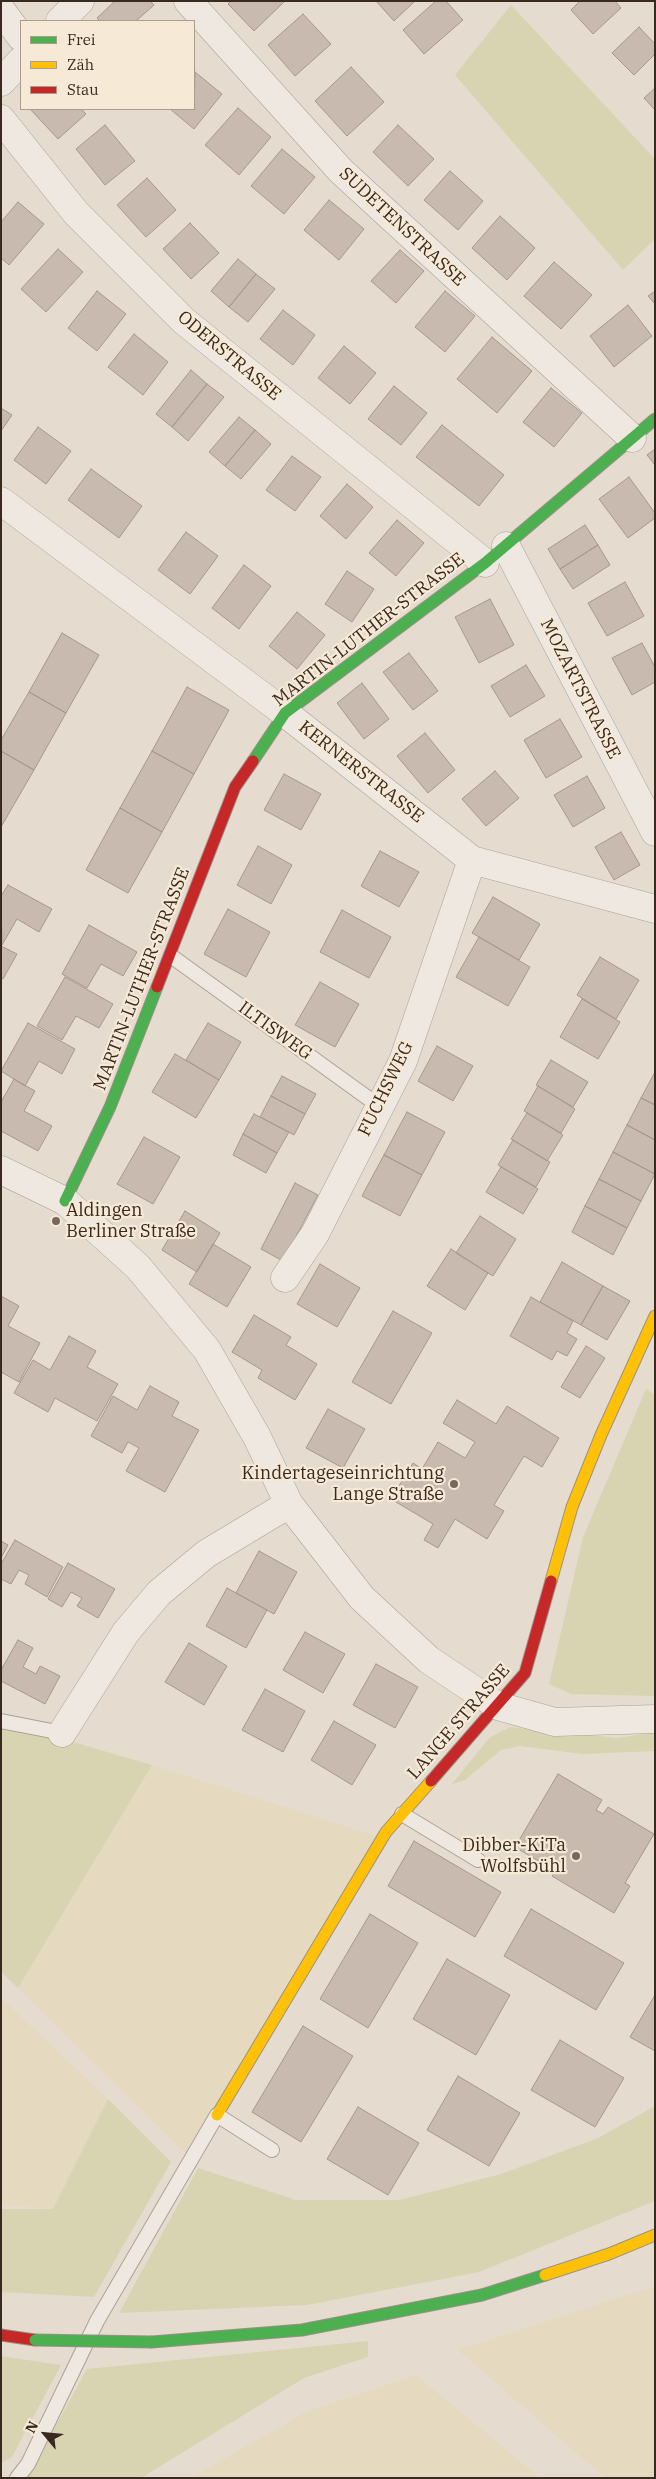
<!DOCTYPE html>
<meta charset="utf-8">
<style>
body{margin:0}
#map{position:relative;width:656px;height:2479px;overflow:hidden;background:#e5dccf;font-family:"IBM Plex Serif",serif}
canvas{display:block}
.frame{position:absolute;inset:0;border:2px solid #3a291f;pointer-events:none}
.legend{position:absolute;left:20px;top:20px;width:175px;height:90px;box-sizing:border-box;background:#f6e9d5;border:1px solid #ab9c8c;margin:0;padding:6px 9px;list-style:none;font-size:15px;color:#3a291f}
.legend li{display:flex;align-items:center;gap:10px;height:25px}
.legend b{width:25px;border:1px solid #ab9c8c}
.north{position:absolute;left:20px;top:2409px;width:50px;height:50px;-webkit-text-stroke:4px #f6e9d5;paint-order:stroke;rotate:298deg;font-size:14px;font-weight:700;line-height:20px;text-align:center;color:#3a291f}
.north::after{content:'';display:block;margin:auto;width:18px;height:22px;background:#3a291f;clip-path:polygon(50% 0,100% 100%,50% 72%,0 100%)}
</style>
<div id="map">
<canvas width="656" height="2479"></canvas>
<div class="frame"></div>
<ul class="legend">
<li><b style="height:6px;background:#4caf50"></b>Frei</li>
<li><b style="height:6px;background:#ffc107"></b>Zäh</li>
<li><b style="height:6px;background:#c62828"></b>Stau</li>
</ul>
<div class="north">N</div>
</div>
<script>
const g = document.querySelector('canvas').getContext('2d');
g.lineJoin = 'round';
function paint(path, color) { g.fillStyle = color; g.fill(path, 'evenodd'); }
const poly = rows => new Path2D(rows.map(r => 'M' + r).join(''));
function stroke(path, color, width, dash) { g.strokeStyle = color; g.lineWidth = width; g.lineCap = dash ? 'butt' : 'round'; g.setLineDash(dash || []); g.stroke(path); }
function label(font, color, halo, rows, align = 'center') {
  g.font = font + ' "IBM Plex Serif",serif'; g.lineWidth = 4.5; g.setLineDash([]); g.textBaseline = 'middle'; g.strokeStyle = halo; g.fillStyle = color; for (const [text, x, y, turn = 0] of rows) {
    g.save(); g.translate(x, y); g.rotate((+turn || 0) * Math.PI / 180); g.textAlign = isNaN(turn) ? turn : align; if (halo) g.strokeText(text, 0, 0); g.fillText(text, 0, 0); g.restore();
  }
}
paint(poly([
 [152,1765,380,1837,187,2155,18,1988],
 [1,1998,108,2099,53,2209,1,2205],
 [655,2286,655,2478,605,2478,458,2350],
 [416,2375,540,2478,190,2478,308,2411]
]), '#e5d9bf');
paint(poly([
 [511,5,655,159,655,239,623,270,455,75],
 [646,1389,655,1395,655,1696,571,1694,549,1684,583,1537],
 [510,1727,618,1738,655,1732,655,1751,582,1754,520,1746,501,1750,465,1780,452,1784,489,1738],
 [1,1728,70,1741,152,1765,18,1988,1,1972],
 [108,2099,171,2162,94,2297,1,2292,1,2209,53,2209],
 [655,2106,655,2201,479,2272,307,2305,119,2313,198,2168,296,2200,399,2200,501,2174,598,2138],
 [368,2341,368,2357,304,2378,141,2478,27,2478,87,2369],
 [1,2356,61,2365,12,2457,1,2463]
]), '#d8d4b1');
const building = poly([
 [115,1,150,1,154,5,136,21,100,21,97,18,115,1],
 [231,1,285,1,254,31,228,4,231,1],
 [376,1,415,1,394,21,376,1],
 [436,1,446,1,463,20,424,54,403,30,436,1],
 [580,1,615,1,621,8,593,34,571,10,580,1],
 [303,14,331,44,295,76,268,45,303,14],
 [639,27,655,44,655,54,634,75,612,53,639,27],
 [351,67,384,102,347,136,315,101,351,67],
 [195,72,222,94,194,129,170,109,194,109,195,72],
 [655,88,655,110,644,98,655,88],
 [238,108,271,137,239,175,205,145,238,108],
 [30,109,81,109,86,114,58,139,30,109],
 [105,125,135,161,105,185,76,149,105,125],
 [398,125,434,159,408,186,373,152,398,125],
 [282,149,315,177,284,214,251,186,282,149],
 [450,171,483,201,458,230,424,200,450,171],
 [147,178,176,210,146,237,117,205,147,178],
 [329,200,364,229,339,260,304,230,329,200],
 [18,202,44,224,9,265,1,258,1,222,18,202],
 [500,216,535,248,507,280,472,248,500,216],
 [190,223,219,253,191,279,163,249,190,223],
 [58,249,83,272,46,312,21,289,58,249],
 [400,250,424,271,396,303,371,281,400,250],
 [238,259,256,274,229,307,211,291,238,259],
 [554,262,592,295,561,329,524,296,554,262],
 [256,274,275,289,248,322,229,307,256,274],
 [97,291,126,314,97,351,68,328,97,291],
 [445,291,475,316,445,352,415,327,445,291],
 [655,291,655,304,648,296,655,291],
 [628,305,652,336,614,367,590,336,628,305],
 [283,310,315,335,293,365,260,339,283,310],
 [134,334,168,362,143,395,108,367,134,334],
 [492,337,532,371,497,413,457,379,492,337],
 [344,346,376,373,350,404,318,378,344,346],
 [191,370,207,384,172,427,156,414,191,370],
 [207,384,224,397,188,441,172,427,207,384],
 [394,386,427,413,401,445,368,419,394,386],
 [551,388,582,413,554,447,523,422,551,388],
 [1,408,12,415,1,431,1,408],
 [239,417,255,430,225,466,209,452,239,417],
 [442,425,504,475,479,506,416,457,442,425],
 [38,427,71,451,46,484,14,460,38,427],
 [255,430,271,444,241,479,225,466,255,430],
 [655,449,655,465,647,455,655,449],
 [292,456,321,477,295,511,266,490,292,456],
 [91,469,142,506,119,538,68,500,91,469],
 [629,477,655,513,655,518,628,538,599,499,629,477],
 [347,484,373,507,346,539,320,516,347,484],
 [397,520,424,543,396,576,369,553,397,520],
 [585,525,598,545,560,569,548,549,585,525],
 [186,532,218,556,190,594,158,570,186,532],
 [598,545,610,565,573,589,560,569,598,545],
 [244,565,271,586,239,629,212,608,244,565],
 [347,571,374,589,352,622,325,604,347,571],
 [625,582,644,616,607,636,588,603,625,582],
 [490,599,514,645,479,663,455,617,490,599],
 [297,612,325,635,297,669,269,646,297,612],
 [62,633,99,655,66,713,29,692,62,633],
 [642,643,655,667,655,682,632,695,612,658,642,643],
 [409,653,438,691,413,710,383,672,409,653],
 [526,665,545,696,510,717,491,686,526,665],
 [362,683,389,719,364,739,337,703,362,683],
 [187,687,229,710,194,774,152,751,187,687],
 [29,692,66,713,34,770,1,751,1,740,29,692],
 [560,719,582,757,546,778,524,740,560,719],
 [425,733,455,770,428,793,397,756,425,733],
 [1,751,34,770,1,827,1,751],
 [152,751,194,774,162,832,120,808,152,751],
 [495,771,519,798,486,826,462,799,495,771],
 [284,774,321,794,301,830,264,810,284,774],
 [587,776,605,808,573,827,554,795,587,776],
 [120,808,162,832,128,893,86,870,120,808],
 [621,832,640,865,614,880,595,847,621,832],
 [258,846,292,865,271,904,237,885,258,846],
 [380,851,419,872,399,907,361,886,380,851],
 [8,885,52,909,39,932,17,919,2,945,1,896,8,885],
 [493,897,540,924,519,960,472,933,493,897],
 [228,909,270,932,246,977,204,954,228,909],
 [342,910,391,937,369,978,320,952,342,910],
 [89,925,137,952,123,976,101,964,87,988,62,974,89,925],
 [479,937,530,967,508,1006,456,977,479,937],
 [1,946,17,954,3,979,1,978,1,946],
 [600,957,639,980,616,1019,577,995,600,957],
 [65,977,113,1004,99,1028,76,1016,62,1040,37,1026,65,977],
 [320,982,359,1004,335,1047,295,1025,320,982],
 [582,999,620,1022,598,1059,560,1037,582,999],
 [28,1023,75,1049,62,1074,39,1061,25,1086,1,1071,28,1023],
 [208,1023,241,1042,219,1080,186,1060,208,1023],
 [437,1046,473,1066,453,1101,418,1081,437,1046],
 [175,1054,219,1080,196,1118,152,1092,175,1054],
 [551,1060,588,1082,573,1107,536,1085,551,1060],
 [655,1072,655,1105,641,1098,655,1072],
 [282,1076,316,1094,305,1114,271,1096,282,1076],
 [14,1079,35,1091,24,1111,52,1126,38,1151,1,1131,1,1102,14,1079],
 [538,1086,575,1109,561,1133,524,1111,538,1086],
 [271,1096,305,1114,294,1135,260,1117,271,1096],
 [641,1098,655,1105,655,1140,627,1125,641,1098],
 [407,1112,445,1132,422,1175,384,1155,407,1112],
 [527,1113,563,1135,547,1161,511,1139,527,1113],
 [254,1114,289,1132,277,1153,243,1134,254,1114],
 [627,1125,655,1140,655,1174,613,1152,627,1125],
 [243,1134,277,1153,266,1173,233,1155,243,1134],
 [144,1137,180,1157,153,1204,117,1184,144,1137],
 [513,1140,550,1162,536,1187,498,1165,513,1140],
 [613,1152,655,1174,641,1201,599,1179,613,1152],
 [384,1155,422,1175,400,1216,362,1196,384,1155],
 [501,1167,538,1189,523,1214,486,1192,501,1167],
 [599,1179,641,1201,627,1228,585,1206,599,1179],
 [295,1183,318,1195,283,1261,261,1249,295,1183],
 [585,1206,627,1228,613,1255,572,1232,585,1206],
 [185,1211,220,1233,197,1272,162,1250,185,1211],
 [480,1216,516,1239,493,1276,456,1253,480,1216],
 [213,1244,251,1267,227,1307,189,1284,213,1244],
 [451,1249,488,1273,465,1310,427,1286,451,1249],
 [562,1262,603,1286,581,1325,540,1302,562,1262],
 [320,1264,360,1288,337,1327,297,1304,320,1264],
 [603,1286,630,1301,607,1340,581,1325,603,1286],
 [1,1296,19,1306,8,1326,40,1343,19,1382,1,1372,1,1296],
 [531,1297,573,1321,567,1333,577,1339,567,1356,557,1351,552,1360,510,1336,531,1297],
 [393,1311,432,1333,391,1404,352,1382,393,1311],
 [254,1315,291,1337,286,1345,317,1364,295,1400,258,1378,262,1370,232,1352,254,1315],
 [69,1336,96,1351,87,1367,118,1384,97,1421,55,1398,48,1412,14,1393,33,1360,50,1370,69,1336],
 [586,1346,605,1358,580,1398,561,1387,586,1346],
 [150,1386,179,1402,172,1416,199,1430,165,1492,126,1471,139,1448,128,1442,122,1453,91,1436,113,1396,137,1410,150,1386],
 [457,1400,496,1424,507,1406,559,1438,542,1467,524,1456,494,1505,504,1511,487,1539,455,1519,438,1548,424,1540,433,1524,391,1499,413,1463,422,1469,438,1442,465,1458,475,1442,443,1423,457,1400],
 [328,1409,365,1429,343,1468,306,1448,328,1409],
 [15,1540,63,1567,47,1597,25,1584,29,1575,19,1570,11,1584,1,1579,1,1564,15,1540],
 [1,1541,8,1545,1,1558,1,1541],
 [259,1551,297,1572,274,1614,236,1593,259,1551],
 [68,1563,115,1589,98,1618,77,1606,82,1598,71,1592,62,1607,48,1599,68,1563],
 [227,1588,267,1610,246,1648,206,1626,227,1588],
 [305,1632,345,1654,323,1693,283,1670,305,1632],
 [18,1640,33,1648,23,1667,36,1674,40,1666,60,1676,45,1704,1,1681,1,1670,18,1640],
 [189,1643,227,1666,204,1705,165,1682,189,1643],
 [376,1664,418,1687,395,1728,353,1705,376,1664],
 [265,1689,305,1711,283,1752,242,1730,265,1689],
 [334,1721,376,1745,352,1785,311,1760,334,1721],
 [558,1774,602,1800,596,1810,603,1814,608,1807,654,1834,625,1883,630,1886,614,1913,552,1876,555,1871,515,1847,558,1774],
 [414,1841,501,1892,475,1937,388,1886,414,1841],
 [531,1909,624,1963,596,2010,504,1956,531,1909],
 [370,1914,418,1943,368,2028,320,1999,370,1914],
 [447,1959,510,1995,476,2055,413,2019,447,1959],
 [655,1995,655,2051,630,2037,655,1995],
 [303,2026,353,2056,301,2142,252,2112,303,2026],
 [560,2040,624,2078,595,2127,531,2090,560,2040],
 [458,2076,520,2113,489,2166,427,2130,458,2076],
 [358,2107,419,2143,388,2195,327,2159,358,2107]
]);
paint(building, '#c9baaf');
stroke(building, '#a6978e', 1);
const lane = poly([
 [171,956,379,1106],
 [1,1721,62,1733],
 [402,1814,478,1860],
 [17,2478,28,2464,97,2321,217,2115,272,2150]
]);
const street = poly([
 [188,1,341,171,632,438],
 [1,10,21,37],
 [60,21,80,1],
 [1,82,21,61],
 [1,119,76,213,184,321,485,563],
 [1,501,285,713,472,860,655,909],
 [506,546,655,832],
 [1,1170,65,1201,138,1267,207,1350,257,1437,289,1504,362,1598,429,1660,498,1706,555,1722,655,1719],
 [285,1278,315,1234,403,1061,472,860],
 [62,1733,126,1632,159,1593,206,1554,289,1504]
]);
const fast = poly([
 [253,761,285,713,485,563,655,419],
 [65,1201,110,1107,157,987],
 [152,2342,302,2330,482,2295,545,2275]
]);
const slow = poly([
 [551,1581,572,1507,601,1435,655,1316],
 [217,2115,386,1832,431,1781],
 [545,2275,609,2254,655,2235]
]);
const jam = poly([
 [157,987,235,787,253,761],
 [431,1781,525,1673,551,1581],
 [1,2335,35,2340]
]);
stroke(lane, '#aba197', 16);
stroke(street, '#aba197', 29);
stroke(fast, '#9a9188', 13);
stroke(slow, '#9a9188', 13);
stroke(jam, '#9a9188', 13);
stroke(lane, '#eee8e0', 14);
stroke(street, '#eee8e0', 28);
stroke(fast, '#4caf50', 11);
stroke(slow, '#ffc107', 11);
stroke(jam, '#c62828', 11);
const fastBridge = poly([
 [35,2340,152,2342]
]);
stroke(fastBridge, '#9a9188', 13, []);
stroke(fastBridge, '#4caf50', 11);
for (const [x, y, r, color] of [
 [56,1221,5,"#76685d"],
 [454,1484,5,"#76685d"],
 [576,1856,5,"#76685d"]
]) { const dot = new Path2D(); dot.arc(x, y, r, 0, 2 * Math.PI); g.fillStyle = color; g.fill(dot); stroke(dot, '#f6e9d5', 2); }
label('18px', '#3a291f', '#f6e9d5', [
 ["SUDETENSTRASSE",402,227,43],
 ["ODERSTRASSE",229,356,40],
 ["MARTIN-LUTHER-STRASSE",369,630,-38],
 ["MOZARTSTRASSE",580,689,63],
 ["KERNERSTRASSE",361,772,38],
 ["MARTIN-LUTHER-STRASSE",142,979,-69],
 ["ILTISWEG",275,1031,36],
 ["FUCHSWEG",386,1089,-64],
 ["LANGE STRASSE",459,1722,-49]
]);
label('18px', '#3a291f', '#f6e9d5', [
 ["Aldingen",66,1211,"left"],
 ["Berliner Straße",66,1232,"left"],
 ["Kindertageseinrichtung",444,1474],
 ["Lange Straße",444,1495],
 ["Dibber-KiTa",566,1846],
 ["Wolfsbühl",566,1867]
], 'right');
</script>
